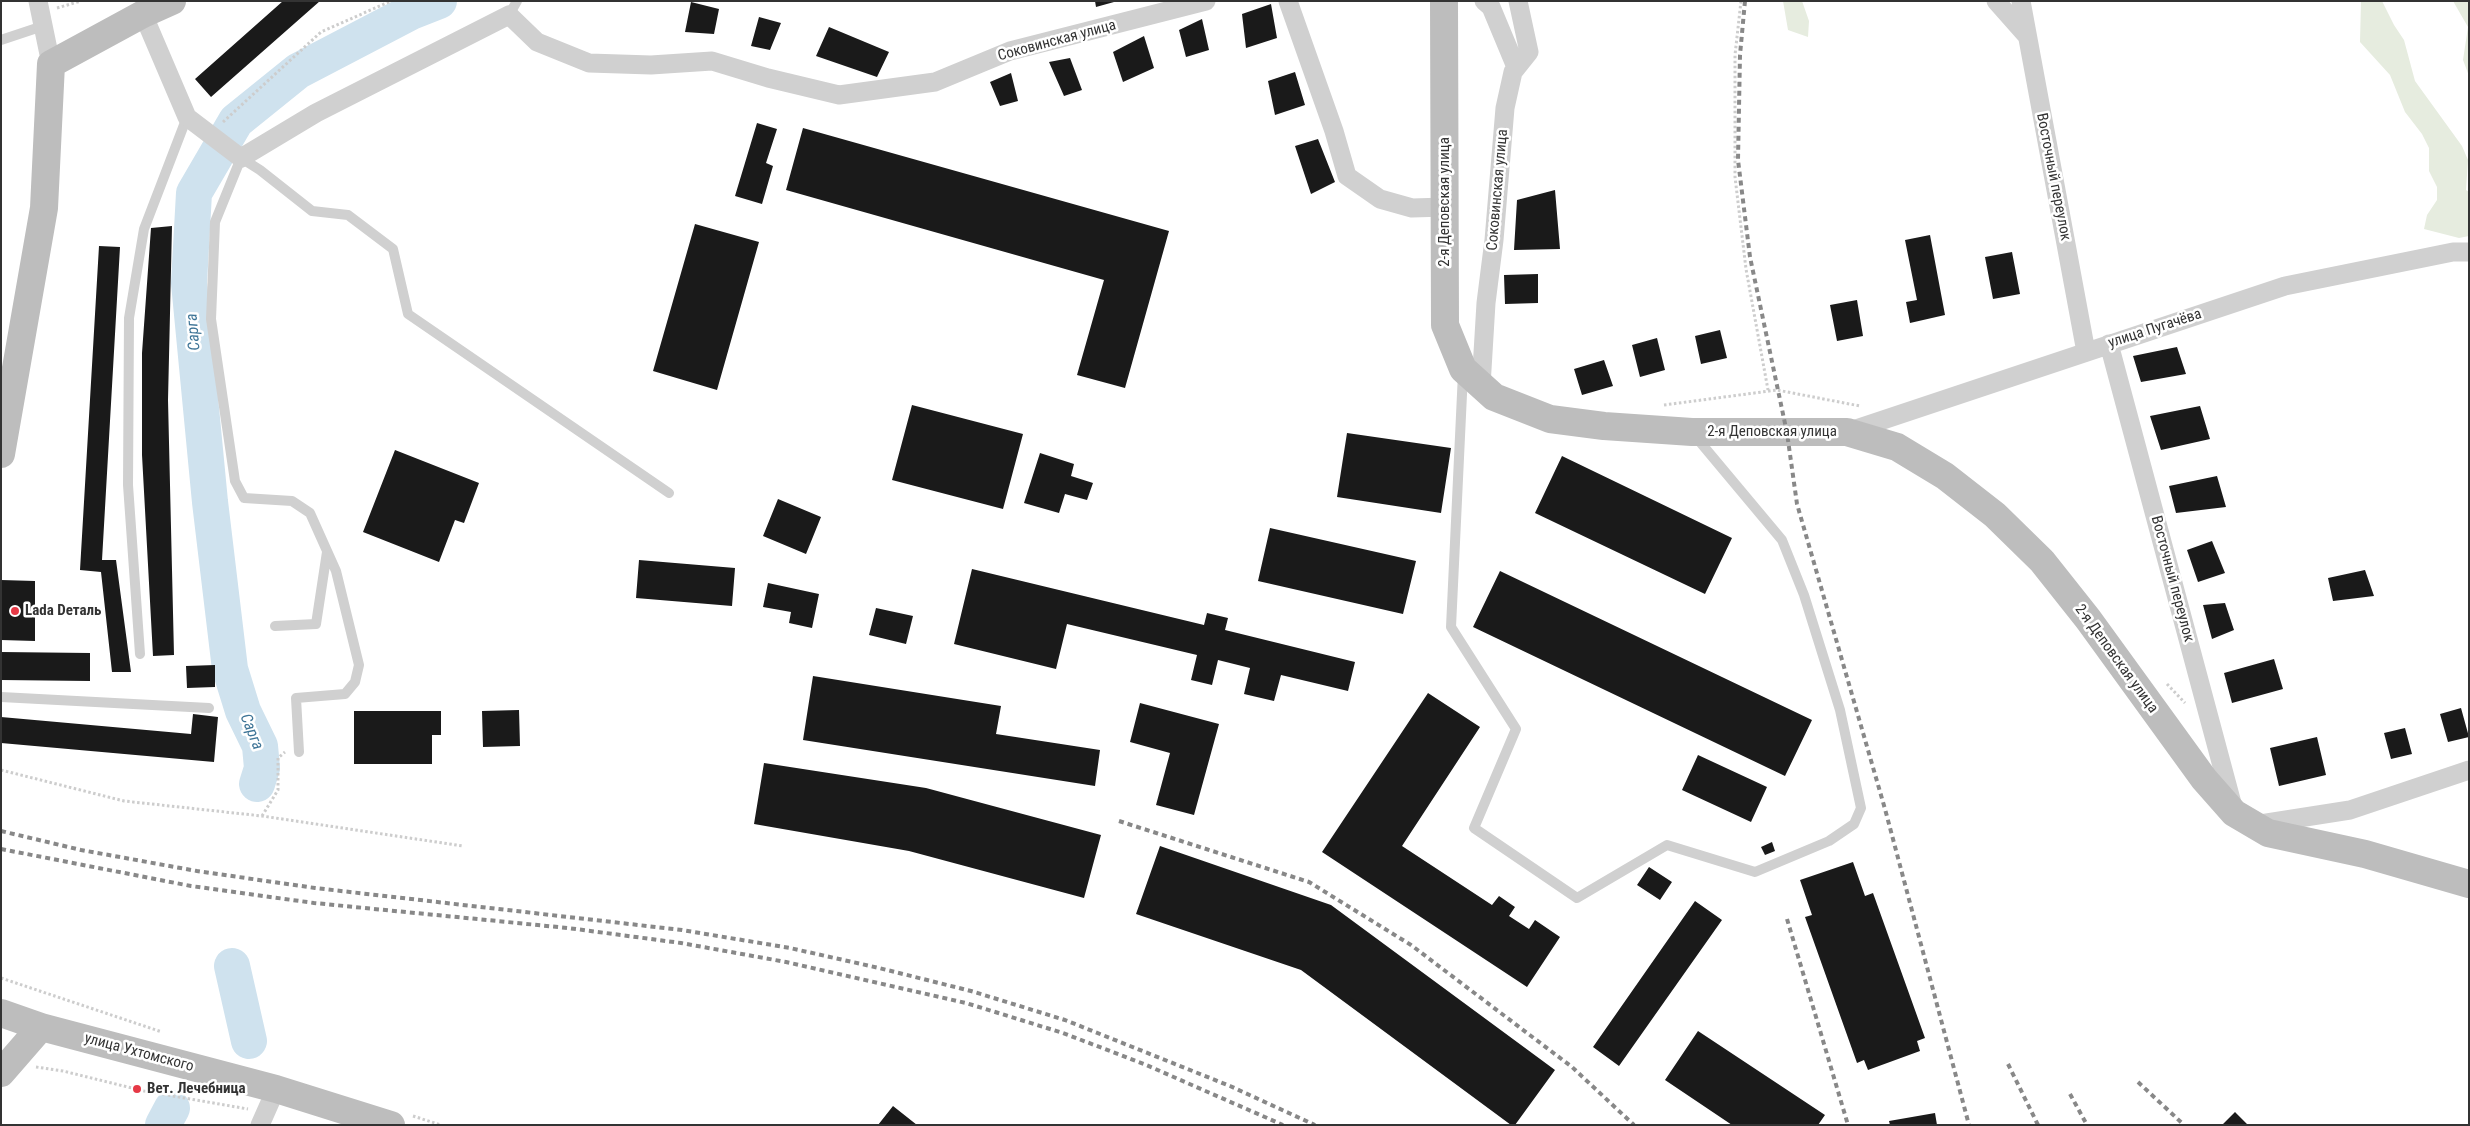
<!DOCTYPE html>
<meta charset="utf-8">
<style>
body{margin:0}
#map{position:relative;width:2470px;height:1126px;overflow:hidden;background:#fff;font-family:"Roboto Condensed",sans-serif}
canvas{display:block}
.frame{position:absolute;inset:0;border:2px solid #333;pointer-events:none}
</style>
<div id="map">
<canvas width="2470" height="1126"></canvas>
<div class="frame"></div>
</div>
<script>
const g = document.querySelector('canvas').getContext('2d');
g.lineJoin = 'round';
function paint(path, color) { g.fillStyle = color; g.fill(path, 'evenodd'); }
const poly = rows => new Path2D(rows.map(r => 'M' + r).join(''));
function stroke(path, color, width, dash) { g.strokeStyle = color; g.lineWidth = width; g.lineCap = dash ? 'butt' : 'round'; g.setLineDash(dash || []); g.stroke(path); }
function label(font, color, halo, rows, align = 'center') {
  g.font = font + ' "Roboto Condensed",sans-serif'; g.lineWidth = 5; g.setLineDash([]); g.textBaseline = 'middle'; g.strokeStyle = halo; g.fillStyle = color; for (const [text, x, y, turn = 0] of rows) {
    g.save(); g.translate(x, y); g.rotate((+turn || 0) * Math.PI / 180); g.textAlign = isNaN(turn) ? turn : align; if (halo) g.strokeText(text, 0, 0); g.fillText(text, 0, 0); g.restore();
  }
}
paint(poly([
 [1783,1,1802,1,1809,21,1808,37,1788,30],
 [2361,1,2382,1,2394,25,2404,40,2415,81,2462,146,2468,160,2466,190,2469,192,2469,236,2459,238,2424,229,2427,215,2437,200,2437,187,2429,171,2429,148,2422,134,2405,112,2390,75,2360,42],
 [2453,1,2469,1,2469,76,2463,60,2468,27]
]), '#e6ecdf');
stroke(poly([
 [257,784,262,768,260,746,243,711,230,669,210,502,189,283,194,193,236,121,298,71,411,12,439,1],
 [232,966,249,1041],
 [163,1125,172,1108]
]), '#cfe2ee', 36);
paint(poly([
 [283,1,320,1,211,97,195,79],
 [1095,1,1114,1,1114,2,1096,7],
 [691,2,719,9,714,34,685,32],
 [1271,4,1277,38,1246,48,1242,14],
 [759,17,781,23,770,50,751,46],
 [1202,19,1209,50,1186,57,1179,30],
 [829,27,889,52,877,77,816,56],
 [1144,36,1154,68,1123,82,1113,52],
 [1070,58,1082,90,1064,96,1049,62],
 [1295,72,1305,105,1275,115,1268,81],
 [1011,73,1018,101,1000,106,990,82],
 [757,123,777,129,766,163,773,166,762,204,735,196],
 [803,128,1169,231,1125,388,1077,375,1104,280,786,190],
 [1318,139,1335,182,1311,194,1295,146],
 [1555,190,1560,249,1514,250,1517,200],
 [695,224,759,242,717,390,653,371],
 [172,226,168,400,174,655,153,656,142,455,142,353,151,228],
 [1930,235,1945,315,1910,323,1906,302,1917,300,1905,240],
 [99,246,120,247,102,560,116,560,131,672,112,672,101,572,80,570],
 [2012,252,2020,294,1993,299,1985,257],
 [1538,274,1538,303,1505,304,1504,275],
 [1857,300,1863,336,1837,341,1830,305],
 [1720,330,1727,358,1701,364,1695,336],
 [1657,338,1665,370,1640,377,1632,345],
 [2177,347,2186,374,2141,382,2133,356],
 [1604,360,1613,386,1582,395,1574,369],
 [912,405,1023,434,1003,509,892,480],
 [2200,406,2210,439,2161,450,2150,416],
 [1347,433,1451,448,1441,513,1337,497],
 [395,450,479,483,464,523,455,520,439,562,363,532],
 [1040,453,1074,464,1071,476,1093,483,1087,500,1065,494,1059,513,1024,503],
 [1562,456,1732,538,1705,594,1535,513],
 [2217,476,2226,507,2176,513,2169,486],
 [778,499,821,517,806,554,763,536],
 [1270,528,1416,561,1403,614,1258,581],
 [2212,541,2225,573,2198,582,2187,550],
 [639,560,735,568,732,606,636,598],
 [972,569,1204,625,1207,613,1228,618,1225,630,1355,662,1348,691,1281,675,1274,701,1244,694,1250,668,1218,660,1212,685,1191,680,1197,655,1067,624,1056,669,954,644],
 [2365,570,2374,596,2333,601,2328,578],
 [1500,571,1812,720,1785,776,1473,627],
 [1,580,35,581,35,641,1,640],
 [768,583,819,594,812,628,789,623,791,612,763,607],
 [2225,603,2234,630,2212,639,2203,605],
 [876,608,913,616,906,644,869,635],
 [1,652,90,653,90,681,1,680],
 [2274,659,2283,689,2232,703,2224,673],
 [215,665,215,687,187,688,186,666],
 [813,676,1001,706,996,734,1100,750,1095,786,803,740],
 [1428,693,1480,727,1402,846,1492,905,1499,896,1515,907,1509,916,1529,929,1535,920,1560,937,1527,987,1322,852],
 [1140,703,1219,724,1194,815,1156,805,1170,753,1130,742],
 [2461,708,2469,737,2448,742,2440,714],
 [519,710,520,746,483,747,482,711],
 [354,711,441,711,441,735,432,735,432,764,354,764],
 [193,714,218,717,214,762,1,743,1,717,191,734],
 [2405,728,2412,754,2391,759,2384,733],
 [2317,737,2326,775,2279,786,2270,748],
 [1698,755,1767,787,1751,822,1682,790],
 [764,763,926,788,1101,835,1084,898,909,851,754,824],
 [1772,842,1775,851,1765,855,1761,847],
 [1160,846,1331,905,1555,1070,1515,1125,1511,1125,1301,970,1136,914],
 [1853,862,1865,896,1873,893,1925,1038,1917,1041,1920,1051,1868,1070,1864,1060,1857,1063,1805,917,1812,915,1800,880],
 [1649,867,1672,882,1660,900,1637,885],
 [1695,901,1722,920,1619,1066,1593,1047],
 [1698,1031,1825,1115,1818,1125,1732,1125,1665,1080],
 [893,1106,917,1125,878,1125],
 [2235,1112,2248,1125,2222,1125],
 [1935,1113,1937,1125,1890,1125,1889,1121]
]), '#1a1a1a');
stroke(poly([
 [1741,1,1735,55,1735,177,1746,269,1768,390],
 [57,8,81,1],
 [223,122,321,32,391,1],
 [1664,405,1777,390,1860,406],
 [2167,684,2185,703],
 [1,770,124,801,262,816,463,846],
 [262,816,278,790,278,758,285,752],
 [1,978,162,1032],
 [36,1067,63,1071,144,1091,248,1109],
 [413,1116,441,1125]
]), '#cdcdcd', 3, [2.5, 2.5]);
stroke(poly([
 [509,15,517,1],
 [1,40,43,26],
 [1463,373,1451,627,1516,729,1474,828,1577,898,1667,845,1755,872,1829,841,1854,824,1861,808,1840,710,1804,595,1782,540,1695,436],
 [275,626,316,624,327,552],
 [140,654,128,485,129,318,144,229,187,117],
 [1,697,209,708],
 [299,752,296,698,345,694,355,682,359,665,336,571,310,513,292,501,244,498,235,481,211,319,215,222,241,158,260,170,312,211,348,215,393,249,408,314,669,493]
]), '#d0d0d0', 10);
stroke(poly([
 [38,1,51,64],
 [1288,1,1334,131,1347,176,1380,199,1412,208,1445,207],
 [1484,1,1491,7,1516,67],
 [1996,1,2027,36],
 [2021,1,2086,352],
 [143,14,187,117,241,158,316,113,509,15,537,42,589,63,651,65,712,61,768,78,839,95,935,82,1010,51,1206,1],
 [2109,344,2233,807],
 [1481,386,1486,303,1494,240,1505,108,1513,72,1529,52,1518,1],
 [1847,432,2285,286,2453,252,2469,252],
 [2254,825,2350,810,2469,770],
 [260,1125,276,1089]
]), '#d0d0d0', 19);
stroke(poly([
 [1444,1,1445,325,1463,369,1494,397,1550,419,1604,426,1692,432,1847,432,1897,447,1945,476,1995,515,2042,561,2088,619,2204,779,2234,813,2268,833,2365,854,2469,884],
 [1,454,44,208,51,64,143,14,172,1],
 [1,1013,41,1027,276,1089,391,1125],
 [1,1073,41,1027]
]), '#bdbdbd', 28);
stroke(poly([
 [1745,1,1740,55,1738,160,1750,257,1787,433,1797,504,1885,809,1969,1125],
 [1119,821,1309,882,1411,945,1572,1067,1634,1125],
 [1,831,81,850,197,871,315,888,682,930,790,948,879,968,971,991,1065,1020,1230,1086,1315,1125],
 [1,849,191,886,314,903,568,928,681,943,786,962,966,1003,1063,1033,1144,1064,1283,1125],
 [1787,919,1848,1125],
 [2008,1064,2038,1125],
 [2138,1082,2184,1125],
 [2070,1094,2087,1125]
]), '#888', 4, [5, 4]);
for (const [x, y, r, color] of [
 [15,611,5,"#e63946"],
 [137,1089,5,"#e63946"]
]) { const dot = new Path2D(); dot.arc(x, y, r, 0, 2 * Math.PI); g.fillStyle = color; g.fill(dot); stroke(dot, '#fff', 2); }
label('15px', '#333', '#fff', [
 ["Соковинская улица",1057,41,-15],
 ["Восточный переулок",2053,177,79],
 ["Соковинская улица",1498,190,-85],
 ["2-я Деповская улица",1445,202,-90],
 ["улица Пугачёва",2155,329,-18],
 ["2-я Деповская улица",1772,432],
 ["Восточный переулок",2172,579,75],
 ["2-я Деповская улица",2116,659,54],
 ["улица Ухтомского",139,1053,15]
]);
label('bold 15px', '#333', '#fff', [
 ["Lada Dеталь",25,611],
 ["Вет. Лечебница",147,1089]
], 'left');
label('italic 16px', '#3f7597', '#fff', [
 ["Сарга",194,332,-95],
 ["Сарга",251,732,68]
]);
</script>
